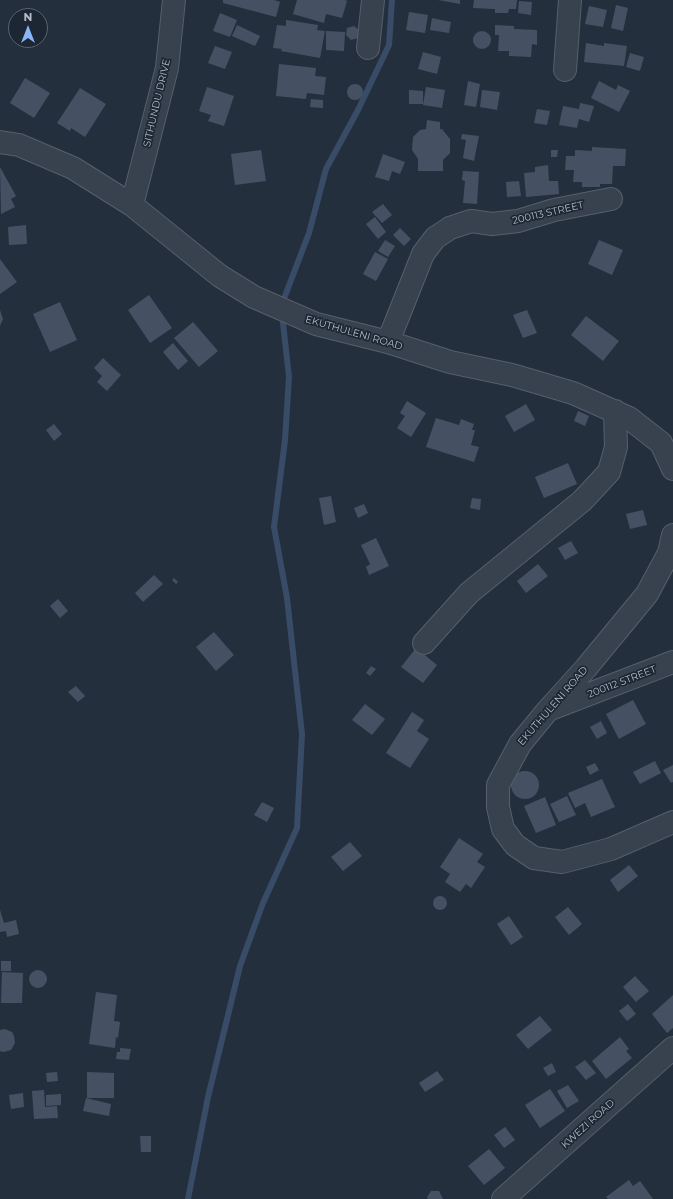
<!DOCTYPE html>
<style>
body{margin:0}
#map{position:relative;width:673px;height:1199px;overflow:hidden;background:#242f3e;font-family:Montserrat,sans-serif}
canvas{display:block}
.north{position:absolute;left:8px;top:8px;width:40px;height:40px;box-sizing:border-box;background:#1d2633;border:1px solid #59626f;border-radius:50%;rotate:0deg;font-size:11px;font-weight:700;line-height:16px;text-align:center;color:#b4bcc9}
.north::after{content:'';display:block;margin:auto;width:14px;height:18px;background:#8ab4f8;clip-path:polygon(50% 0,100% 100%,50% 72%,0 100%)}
</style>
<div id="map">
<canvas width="673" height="1199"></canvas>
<div class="north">N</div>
</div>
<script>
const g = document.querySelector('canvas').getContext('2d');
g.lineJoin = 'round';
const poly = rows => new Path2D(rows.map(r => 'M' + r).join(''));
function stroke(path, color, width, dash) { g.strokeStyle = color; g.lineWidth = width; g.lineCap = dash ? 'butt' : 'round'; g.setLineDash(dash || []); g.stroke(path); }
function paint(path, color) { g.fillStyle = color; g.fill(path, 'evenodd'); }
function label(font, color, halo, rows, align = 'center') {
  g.font = font + ' Montserrat,sans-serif'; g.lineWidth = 3.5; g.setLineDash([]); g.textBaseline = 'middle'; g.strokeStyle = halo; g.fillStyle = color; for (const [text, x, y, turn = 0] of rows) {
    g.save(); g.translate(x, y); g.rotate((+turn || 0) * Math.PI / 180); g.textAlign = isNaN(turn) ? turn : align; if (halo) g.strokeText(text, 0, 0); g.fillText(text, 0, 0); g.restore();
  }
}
stroke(poly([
 [285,296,309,233,326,169,358,110,389,45,392,0],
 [188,1199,208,1097,240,966,263,903,297,828,302,734,287,598,274,527,285,440,289,377,283,323]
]), '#394c67', 6);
paint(poly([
 [223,0,274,0,280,2,276,17,223,3],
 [297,0,345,0,347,1,342,18,326,14,324,23,293,14],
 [438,0,460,0,460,4],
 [474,0,517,0,516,9,509,9,508,13,495,13,495,9,473,8],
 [519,1,532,2,531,15,518,13],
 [616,5,628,8,623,31,611,28],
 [589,6,607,10,603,27,585,24],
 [409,12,428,15,425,33,406,30],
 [220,13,237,20,230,37,213,31],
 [432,18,451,22,449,33,430,30],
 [286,20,318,25,317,30,325,31,320,58,281,51,282,49,273,48,277,25,286,26],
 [237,25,260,36,255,46,232,36],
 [495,25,514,26,514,29,537,30,537,45,532,44,531,57,509,56,509,51,498,51,499,35,495,35],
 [354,26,360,31,358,38,351,40,346,35,347,28],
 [326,31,345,32,344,51,326,50],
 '473 40a9 9 0 1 1 18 0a9 9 0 1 1-18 0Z',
 [586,43,604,46,604,43,627,46,624,66,584,62],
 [215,46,232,52,225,69,208,63],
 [423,52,441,57,437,74,418,69],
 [630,53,644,57,640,71,626,67],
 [279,64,316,68,315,76,326,77,324,95,307,93,306,99,276,96],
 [25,78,50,93,34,118,10,103],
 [468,81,480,84,476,107,464,105],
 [599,81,616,90,618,85,630,91,619,112,591,98],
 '347 92a8 8 0 1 1 16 0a8 8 0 1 1-16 0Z',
 [207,87,234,96,224,126,208,121,211,115,199,111],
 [426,87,445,90,442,108,423,105],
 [80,88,106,104,85,137,71,128,70,131,57,123],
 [409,90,423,91,423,104,409,104],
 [482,90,500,92,497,110,480,107],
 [311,99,323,100,323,108,310,107],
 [580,103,594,106,589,122,579,119,577,128,559,125,563,106,579,109],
 [537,109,550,111,547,125,534,123],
 [427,120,440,122,440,129,442,129,450,139,450,153,443,160,443,171,418,171,418,159,412,150,413,137,420,130,426,129],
 [462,134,479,136,474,161,463,158,466,140,461,139],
 [592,147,626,149,625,166,613,166,612,184,600,184,600,187,582,187,582,182,573,182,574,170,565,170,566,156,575,156,575,150,592,151],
 [261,150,266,181,235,185,231,154],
 [551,150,558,150,557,157,551,157],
 [383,154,405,162,400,174,392,171,389,181,375,177],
 [548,165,549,181,558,181,559,194,526,197,524,173,535,172,535,167],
 [0,167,16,196,11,199,15,207,1,214],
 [463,171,479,172,477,204,463,203,465,181,462,180],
 [519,181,521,196,507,197,506,182],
 [383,204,392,215,382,223,372,212],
 [375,217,386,232,378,239,366,224],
 [26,225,27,244,9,245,8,227],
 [400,228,411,239,404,246,393,235],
 [385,240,395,246,388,257,378,251],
 [599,240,623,250,612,275,588,264],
 [375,252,388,259,376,281,363,274],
 [0,259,17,282,0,294],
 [149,295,172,328,150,343,128,310],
 [60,302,77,340,50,352,33,314],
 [0,310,3,319,0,326],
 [527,310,537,333,523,338,513,315],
 [586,316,619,341,603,361,571,335],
 [193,322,218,351,199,367,174,338],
 [173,343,188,361,178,370,163,352],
 [103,358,121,375,107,391,97,382,102,376,94,368],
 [407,401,426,413,411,437,397,428,405,416,400,413],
 [526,404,535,420,514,432,505,416],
 [578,411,589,416,585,426,574,421],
 [436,418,459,425,461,419,474,424,472,430,475,430,471,445,479,447,474,462,426,447],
 [54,424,62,434,54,441,46,430],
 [568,463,577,484,544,498,535,477],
 [331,496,336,522,324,525,319,498],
 [472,498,481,499,480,510,470,508],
 [364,504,368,513,358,518,354,508],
 [643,510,647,525,630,529,626,514],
 [376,538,389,566,369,575,366,567,370,564,361,545],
 [571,541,578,553,565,560,558,548],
 [538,564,548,576,526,593,517,581],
 [154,575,163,584,143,602,135,593],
 [174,578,178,582,176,584,172,580],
 [58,599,68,611,60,618,50,606],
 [214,632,234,655,216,671,196,647],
 [416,648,437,665,423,683,401,667],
 [371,666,376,669,370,676,366,673],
 [76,686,85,696,78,702,68,692],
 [633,700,646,724,619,739,606,714],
 [365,704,385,719,372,735,352,720],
 [412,712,424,720,417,731,429,739,410,768,386,753],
 [601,721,607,733,597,739,590,727],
 [655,761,661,773,640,784,633,772],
 [595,763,599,770,590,775,586,767],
 [673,765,673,782,671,783,663,770],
 '511 785a14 14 0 1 1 28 0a14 14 0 1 1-28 0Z',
 [602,779,615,807,591,817,585,803,575,808,568,793],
 [567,796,576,815,559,822,550,804],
 [545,797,556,825,536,833,524,806],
 [262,802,274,808,267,822,254,815],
 [459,838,483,854,477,862,485,867,471,888,466,884,460,892,445,882,450,874,440,867],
 [350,842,362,856,343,871,331,857],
 [629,865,638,876,618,892,610,880],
 '433 903a7 7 0 1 1 14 0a7 7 0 1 1-14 0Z',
 [568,907,582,924,569,935,555,917],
 [0,910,4,923,16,920,19,934,7,937,6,931,0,932],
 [509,916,523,937,511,945,497,924],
 [1,961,11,961,11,971,1,971],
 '29 979a9 9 0 1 1 18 0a9 9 0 1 1-18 0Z',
 [2,972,23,973,22,1003,1,1003],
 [635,976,649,991,636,1002,623,987],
 [96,992,117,995,114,1021,120,1022,118,1038,116,1037,115,1048,89,1044],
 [673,995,673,1028,667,1033,652,1014],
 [628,1004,636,1014,627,1021,619,1011],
 [540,1016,552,1030,528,1049,516,1035],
 [5,1029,12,1032,14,1036,15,1043,11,1050,3,1052,0,1051,0,1030],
 [620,1037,629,1049,626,1051,632,1058,606,1079,592,1061],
 [120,1048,131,1049,129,1060,116,1059,117,1052,120,1052],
 [585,1060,596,1073,586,1080,575,1067],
 [552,1063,556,1072,548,1076,543,1068],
 [437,1071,444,1080,425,1092,419,1083],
 [57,1072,58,1081,47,1082,46,1073],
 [87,1072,114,1073,114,1098,87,1098],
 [568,1085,579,1101,567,1108,557,1091],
 [550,1089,565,1111,540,1128,525,1105],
 [44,1090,45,1107,57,1106,58,1118,34,1119,32,1091],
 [23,1093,24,1107,11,1109,9,1095],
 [61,1094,61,1105,46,1106,46,1095],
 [86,1098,111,1104,109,1116,83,1111],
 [505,1127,515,1140,504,1148,494,1135],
 [140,1136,151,1136,151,1152,141,1152],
 [489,1149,505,1168,484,1185,468,1166],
 [629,1180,633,1186,640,1181,653,1199,608,1199,606,1197],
 [431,1191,439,1191,443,1199,428,1199,427,1197]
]), '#455162');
const minor = poly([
 [368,48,373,0],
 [565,70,570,0],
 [0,142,19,145,73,168,132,205,220,276,254,297,316,324,388,342,450,362,512,375,573,393,629,418,661,443,673,469],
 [132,205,167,68,174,0],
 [388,342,423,254,435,238,450,228,471,221,492,224,518,221,554,210,611,199],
 [673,535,669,553,647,594,586,668,548,710,520,744,498,785,498,807,503,829,515,845,534,858,562,862,611,849,673,822],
 [424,643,469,593,582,501,609,472,616,447,615,411],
 [553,708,673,662],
 [503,1199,673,1048]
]);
stroke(minor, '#565f6c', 24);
stroke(minor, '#38414e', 22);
label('10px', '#b4bcc9', '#1d2633', [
 ["SITHUNDU DRIVE",157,103,-77],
 ["200113 STREET",548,213,-13],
 ["EKUTHULENI ROAD",354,333,16],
 ["200112 STREET",622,682,-21],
 ["EKUTHULENI ROAD",553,706,-49],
 ["KWEZI ROAD",588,1124,-42]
]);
</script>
